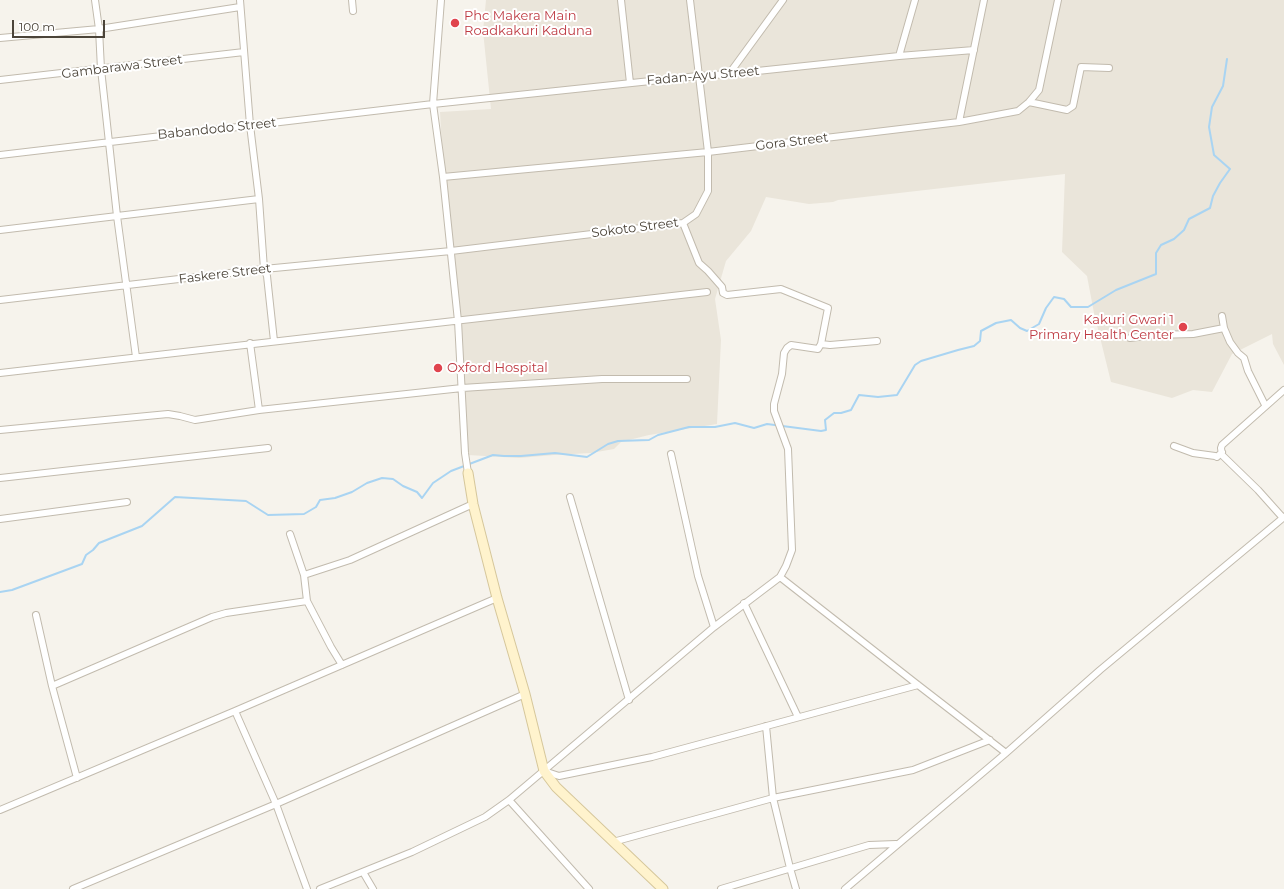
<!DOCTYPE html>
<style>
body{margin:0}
#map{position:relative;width:1284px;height:889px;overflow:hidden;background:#f6f3ec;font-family:Montserrat,sans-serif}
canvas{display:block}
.scale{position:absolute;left:12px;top:20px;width:93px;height:18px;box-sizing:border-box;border:2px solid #4b4439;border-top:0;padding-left:5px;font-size:12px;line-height:14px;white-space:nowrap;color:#4b4439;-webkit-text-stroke:3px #fff;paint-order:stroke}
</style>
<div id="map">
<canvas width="1284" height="889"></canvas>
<div class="scale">100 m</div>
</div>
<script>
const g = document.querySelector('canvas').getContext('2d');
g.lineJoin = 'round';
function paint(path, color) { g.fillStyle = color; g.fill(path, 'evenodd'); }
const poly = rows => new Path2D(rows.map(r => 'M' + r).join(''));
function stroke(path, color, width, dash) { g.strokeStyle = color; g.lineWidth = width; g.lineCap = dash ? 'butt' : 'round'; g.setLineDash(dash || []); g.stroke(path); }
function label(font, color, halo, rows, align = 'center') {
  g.font = font + ' Montserrat,sans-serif'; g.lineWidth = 4; g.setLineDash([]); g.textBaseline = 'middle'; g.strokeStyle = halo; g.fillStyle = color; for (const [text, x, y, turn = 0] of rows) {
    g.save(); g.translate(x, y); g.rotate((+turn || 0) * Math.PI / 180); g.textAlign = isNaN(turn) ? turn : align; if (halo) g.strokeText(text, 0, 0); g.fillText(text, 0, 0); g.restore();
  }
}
paint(poly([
 [486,0,1284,0,1284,365,1273,344,1272,334,1232,354,1212,392,1193,390,1172,398,1111,382,1094,313,1087,276,1062,252,1065,174,838,200,833,202,809,204,766,197,751,231,726,261,715,299,721,340,717,424,649,435,621,442,614,449,591,453,554,455,519,458,468,455,445,203,440,112,491,109,483,31]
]), '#eae5da');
stroke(poly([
 [0,592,12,590,82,564,86,555,93,550,99,543,142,526,175,497,246,501,268,515,304,514,316,507,320,500,335,498,352,492,367,483,382,478,393,479,403,486,417,492,422,498,433,483,451,471,493,455,504,456,521,456,555,453,587,457,608,444,618,441,649,440,658,435,689,427,715,427,735,423,754,428,767,424,821,431,826,430,825,420,834,413,841,413,851,410,859,395,878,397,897,395,915,365,921,361,958,350,974,346,980,341,981,331,996,323,1011,320,1020,328,1027,331,1039,324,1046,308,1054,297,1064,299,1071,307,1088,307,1116,290,1156,274,1156,253,1161,245,1174,239,1184,230,1189,219,1210,208,1213,196,1220,183,1230,169,1214,155,1209,127,1212,107,1223,86,1227,59]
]), '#a9d4f2', 2);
const minor = poly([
 [95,0,99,29,101,69,117,216,136,357],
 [240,0,250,125,259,199,264,269,267,276,274,341],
 [352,0,353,11],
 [441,0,433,104,443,177,458,321,465,453,468,473],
 [621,0,630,83],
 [0,38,99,29,240,7],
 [899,56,915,0],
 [729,74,783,0],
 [0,80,244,52],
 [1029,102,1067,110,1073,106,1081,67,1109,68],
 [959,122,984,0],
 [0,155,433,104,698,76,729,74,899,56,974,50],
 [443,177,708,152,959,122,1018,111,1029,102,1039,90,1058,0],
 [683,223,699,263,708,271,722,287,723,293,727,295,781,289,828,308,821,344],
 [0,230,259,199],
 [0,300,264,269,451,251,683,223,696,214,708,191,708,152,690,0],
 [1222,316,1224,328,1230,342,1238,353,1244,358,1248,371,1265,405],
 [1130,338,1153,335,1193,334,1224,328],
 [250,343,259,410],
 [0,373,707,292],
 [0,430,168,414,180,416,195,420,259,410,462,388,602,379,687,379],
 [1174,446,1193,453,1215,456,1217,457,1222,452],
 [671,454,698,576,714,627],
 [0,478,268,448],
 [570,497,629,700],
 [1283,518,1258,490,1222,455,1221,448,1222,445,1284,390],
 [0,519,127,502],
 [290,534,304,575,307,601,331,647,342,665],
 [304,575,350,560,473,504],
 [780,577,918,685,1006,753],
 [744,603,798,717],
 [36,615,52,686,77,778],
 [52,686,212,617,226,613,307,601],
 [235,711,276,804,307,889],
 [766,726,773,798,790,868,796,889],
 [544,771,559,776,652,757,918,685],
 [509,800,589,889],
 [0,810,235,711,497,598],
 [613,842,773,798,913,770,990,740],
 [363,872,373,889],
 [73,889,276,804,525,694],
 [320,889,412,852,485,817,509,800,714,627,780,577,786,566,792,550,788,449,774,411,774,404,782,374,784,353,787,348,791,345,818,349,821,344,830,345,877,341],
 [721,889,869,845,896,844],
 [845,889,1006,753,1100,670,1284,517]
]);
const secondary = poly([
 [468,473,473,504,497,598,525,694,544,771,556,787,663,889]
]);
stroke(minor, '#c2bbae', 8);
stroke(secondary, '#d6c79b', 11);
stroke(minor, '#fff', 6);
stroke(secondary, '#fff3cd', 9);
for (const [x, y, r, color] of [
 [455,23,5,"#e0444e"],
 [1183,327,5,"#e0444e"],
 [438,368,5,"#e0444e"]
]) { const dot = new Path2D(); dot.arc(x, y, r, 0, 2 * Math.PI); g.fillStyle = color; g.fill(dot); stroke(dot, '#fff', 1.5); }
label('13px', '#be3a42', '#fff', [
 ["Phc Makera Main",464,16],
 ["Roadkakuri Kaduna",464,31],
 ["Kakuri Gwari 1",1174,320,"right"],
 ["Primary Health Center",1174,335,"right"],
 ["Oxford Hospital",447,368]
], 'left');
label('13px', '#4b4439', '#fff', [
 ["Gambarawa Street",122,67,-7],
 ["Fadan-Ayu Street",703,76,-5],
 ["Babandodo Street",217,129,-6],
 ["Gora Street",792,142,-7],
 ["Sokoto Street",635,228,-7],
 ["Faskere Street",225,274,-7]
]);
</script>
